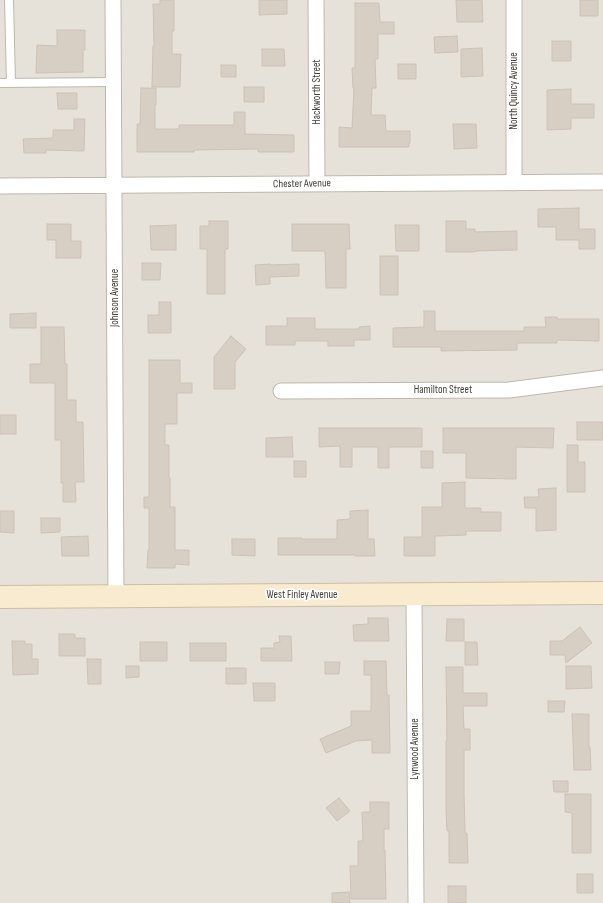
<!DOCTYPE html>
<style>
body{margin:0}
canvas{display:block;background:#f3f0eb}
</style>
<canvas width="603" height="903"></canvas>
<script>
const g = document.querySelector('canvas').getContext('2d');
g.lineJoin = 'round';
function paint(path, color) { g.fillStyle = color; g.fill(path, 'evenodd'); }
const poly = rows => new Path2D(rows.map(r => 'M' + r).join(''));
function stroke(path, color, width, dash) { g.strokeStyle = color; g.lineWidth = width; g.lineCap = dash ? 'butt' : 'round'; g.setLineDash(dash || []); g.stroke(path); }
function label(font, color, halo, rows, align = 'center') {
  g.font = font + ' "Sofia Sans Condensed",sans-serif'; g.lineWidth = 3.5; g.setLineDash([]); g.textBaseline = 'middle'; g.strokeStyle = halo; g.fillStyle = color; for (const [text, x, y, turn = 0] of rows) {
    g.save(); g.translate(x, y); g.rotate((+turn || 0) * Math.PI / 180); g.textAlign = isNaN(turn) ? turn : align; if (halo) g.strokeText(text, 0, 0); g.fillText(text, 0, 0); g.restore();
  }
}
paint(poly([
 [0,0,603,0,603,903,0,903]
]), '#e7e2d9');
const building = poly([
 [160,0,174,0,174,31,172,31,172,54,181,54,180,87,152,87,153,46,154,46,153,4,160,4,160,0],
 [259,0,287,0,287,14,259,15,259,0],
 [456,0,482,0,483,22,457,22,456,0],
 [580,0,598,0,598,16,580,16,580,0],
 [355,3,379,3,380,22,394,22,394,34,378,34,378,59,375,59,376,88,372,88,371,115,385,115,386,131,410,131,410,143,409,143,409,147,339,147,339,127,352,128,354,88,353,88,352,68,355,68,355,3],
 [57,30,85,30,85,50,83,50,83,72,36,73,37,45,57,46,57,30],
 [457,36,458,52,435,53,434,37,457,36],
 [552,41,571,41,571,61,552,61,552,41],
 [482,48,483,76,461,77,461,49,482,48],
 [262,49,284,49,285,66,262,66,262,49],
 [398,64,416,64,416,79,398,79,398,64],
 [221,65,236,65,236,77,221,77,221,65],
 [244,87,264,87,264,102,244,102,244,87],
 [141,88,156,88,156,105,155,105,155,129,179,129,179,125,234,125,234,112,245,112,245,134,294,135,294,152,258,152,258,149,194,150,194,152,137,152,137,124,140,124,141,88],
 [571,89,571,104,594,104,594,118,571,118,571,129,547,130,547,90,571,89],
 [57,93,77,93,77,109,58,109,57,93],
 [74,119,85,119,84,151,46,150,46,153,24,153,23,139,53,138,53,130,74,130,74,119],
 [453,124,476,124,477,148,454,149,453,124],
 [579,208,579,229,595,229,595,249,579,249,579,240,556,240,556,227,538,227,538,209,579,208],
 [209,221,228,221,228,249,225,249,225,294,207,294,207,249,200,249,200,226,209,226,209,221],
 [446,221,466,221,466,229,475,229,475,232,517,231,517,250,475,251,475,252,446,252,446,221],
 [47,224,71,224,71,241,81,241,81,258,56,258,56,240,47,240,47,224],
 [292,224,349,224,350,249,346,249,346,288,326,288,325,251,292,251,292,224],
 [176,225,176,250,151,250,150,226,176,225],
 [395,225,419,225,419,251,396,251,395,225],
 [380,256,398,256,398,295,380,295,380,256],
 [142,263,161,263,160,280,142,280,142,263],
 [270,264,270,265,299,264,299,276,270,277,270,284,256,285,255,265,270,264],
 [159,302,171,302,171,333,148,333,148,315,159,315,159,302],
 [424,311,435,311,435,331,524,331,524,327,546,327,545,317,557,317,557,319,599,319,599,341,557,340,557,343,517,343,517,350,441,351,441,347,393,347,393,328,424,327,424,311],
 [36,313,36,328,10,328,10,314,36,313],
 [287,318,315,318,315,329,359,329,359,327,370,326,370,340,354,340,354,346,328,346,328,341,295,341,295,345,266,345,266,326,287,326,287,318],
 [41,327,64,327,65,364,67,364,67,400,76,400,76,422,83,422,84,482,75,482,76,502,63,502,63,483,61,483,61,440,55,440,55,383,30,383,30,364,41,364,41,327],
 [231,336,246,349,235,362,235,389,214,389,214,357,231,336],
 [149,360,180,360,180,383,192,383,192,393,177,393,177,424,165,424,165,445,169,445,169,478,170,478,170,507,175,507,175,550,189,550,189,565,175,564,175,568,147,568,148,550,149,550,149,508,144,508,144,497,149,497,149,360],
 [0,415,16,415,16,434,0,434,0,415],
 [577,422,603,422,603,440,577,440,577,422],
 [319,428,422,428,422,447,389,447,389,468,378,468,378,447,352,447,352,467,340,467,340,446,319,447,319,428],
 [443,428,554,428,553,448,516,447,516,479,466,478,466,453,443,453,443,428],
 [292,437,293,457,266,457,266,438,292,437],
 [567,445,578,445,578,462,585,462,585,492,567,492,567,445],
 [421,451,433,451,433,468,421,468,421,451],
 [294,461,306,461,306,477,294,477,294,461],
 [465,482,465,508,481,508,481,512,501,512,501,531,466,531,466,535,435,536,435,556,404,556,404,537,422,537,422,507,442,507,442,483,465,482],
 [556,488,556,530,536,531,536,508,525,508,524,497,539,497,538,489,556,488],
 [368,510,368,539,374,539,375,556,355,556,355,555,278,555,278,538,302,538,302,539,337,539,337,520,350,519,350,511,368,510],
 [0,511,14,511,14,533,0,532,0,511],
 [41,518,60,518,60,532,41,533,41,518],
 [88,536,89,556,62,556,61,537,88,536],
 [232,539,255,539,255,556,232,555,232,539],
 [368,618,388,618,389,641,354,641,353,625,368,624,368,618],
 [447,619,464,619,464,641,446,641,447,619],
 [580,627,592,643,566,663,565,655,550,655,550,641,562,641,580,627],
 [59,634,75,634,75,638,85,638,85,656,59,656,59,634],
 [279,636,291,636,292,661,261,661,261,648,274,648,274,643,280,642,279,636],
 [12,641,25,641,25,644,32,644,32,659,38,659,38,674,13,675,12,641],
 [140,642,167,642,167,661,140,661,140,642],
 [465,642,477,642,478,665,465,665,465,642],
 [190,643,226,643,226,661,190,661,190,643],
 [87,659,101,659,101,684,88,684,87,659],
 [364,661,386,661,387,695,389,695,390,753,372,753,372,740,356,741,326,753,320,739,351,726,351,711,371,711,371,675,364,675,364,661],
 [325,662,340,662,339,674,325,674,325,662],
 [126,666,139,666,139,677,126,678,126,666],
 [566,666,591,666,592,688,566,689,566,666],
 [446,667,463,667,463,693,487,693,487,706,463,706,464,729,470,729,470,750,464,750,464,793,465,833,467,833,468,863,449,863,449,831,447,831,446,810,446,741,447,741,446,667],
 [226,668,246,668,246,684,226,684,226,668],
 [253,683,275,683,275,701,254,701,253,683],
 [548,701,565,701,564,712,548,712,548,701],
 [572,714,589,714,589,747,590,747,591,770,574,770,572,714],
 [553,781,568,781,568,792,554,792,553,781],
 [565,794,591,794,591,853,572,853,572,813,565,812,565,794],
 [339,798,350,811,337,821,326,808,339,798],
 [370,802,389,802,389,829,384,829,384,850,385,850,386,899,351,899,350,866,358,866,358,841,363,841,362,812,370,812,370,802],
 [577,874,593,874,593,893,577,893,577,874],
 [448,886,466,886,466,903,448,903,448,886],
 [349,892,350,903,332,903,332,893,349,892]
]);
paint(building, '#d7cec4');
stroke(building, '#cec2b6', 1);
const lane = poly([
 [9,0,11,83],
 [0,83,113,82]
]);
const street = poly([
 [113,0,116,596],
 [316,0,317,184],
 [514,183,514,0],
 [0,186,603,182],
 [281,391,509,390,603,378],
 [414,594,416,903]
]);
const secondary = poly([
 [0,597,603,593]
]);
stroke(lane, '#beb7ae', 10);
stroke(street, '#beb7ae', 17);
stroke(secondary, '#cdbea0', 24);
stroke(lane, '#fff', 8);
stroke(street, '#fff', 15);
stroke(secondary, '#f8ebd0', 22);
label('11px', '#474139', '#fff', [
 ["North Quincy Avenue",514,91,-90],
 ["Hackworth Street",317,92,-90],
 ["Chester Avenue",302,184,-1],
 ["Johnson Avenue",115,298,-90],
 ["Hamilton Street",443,390],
 ["West Finley Avenue",302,595],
 ["Lynwood Avenue",415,749,-90]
]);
</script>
